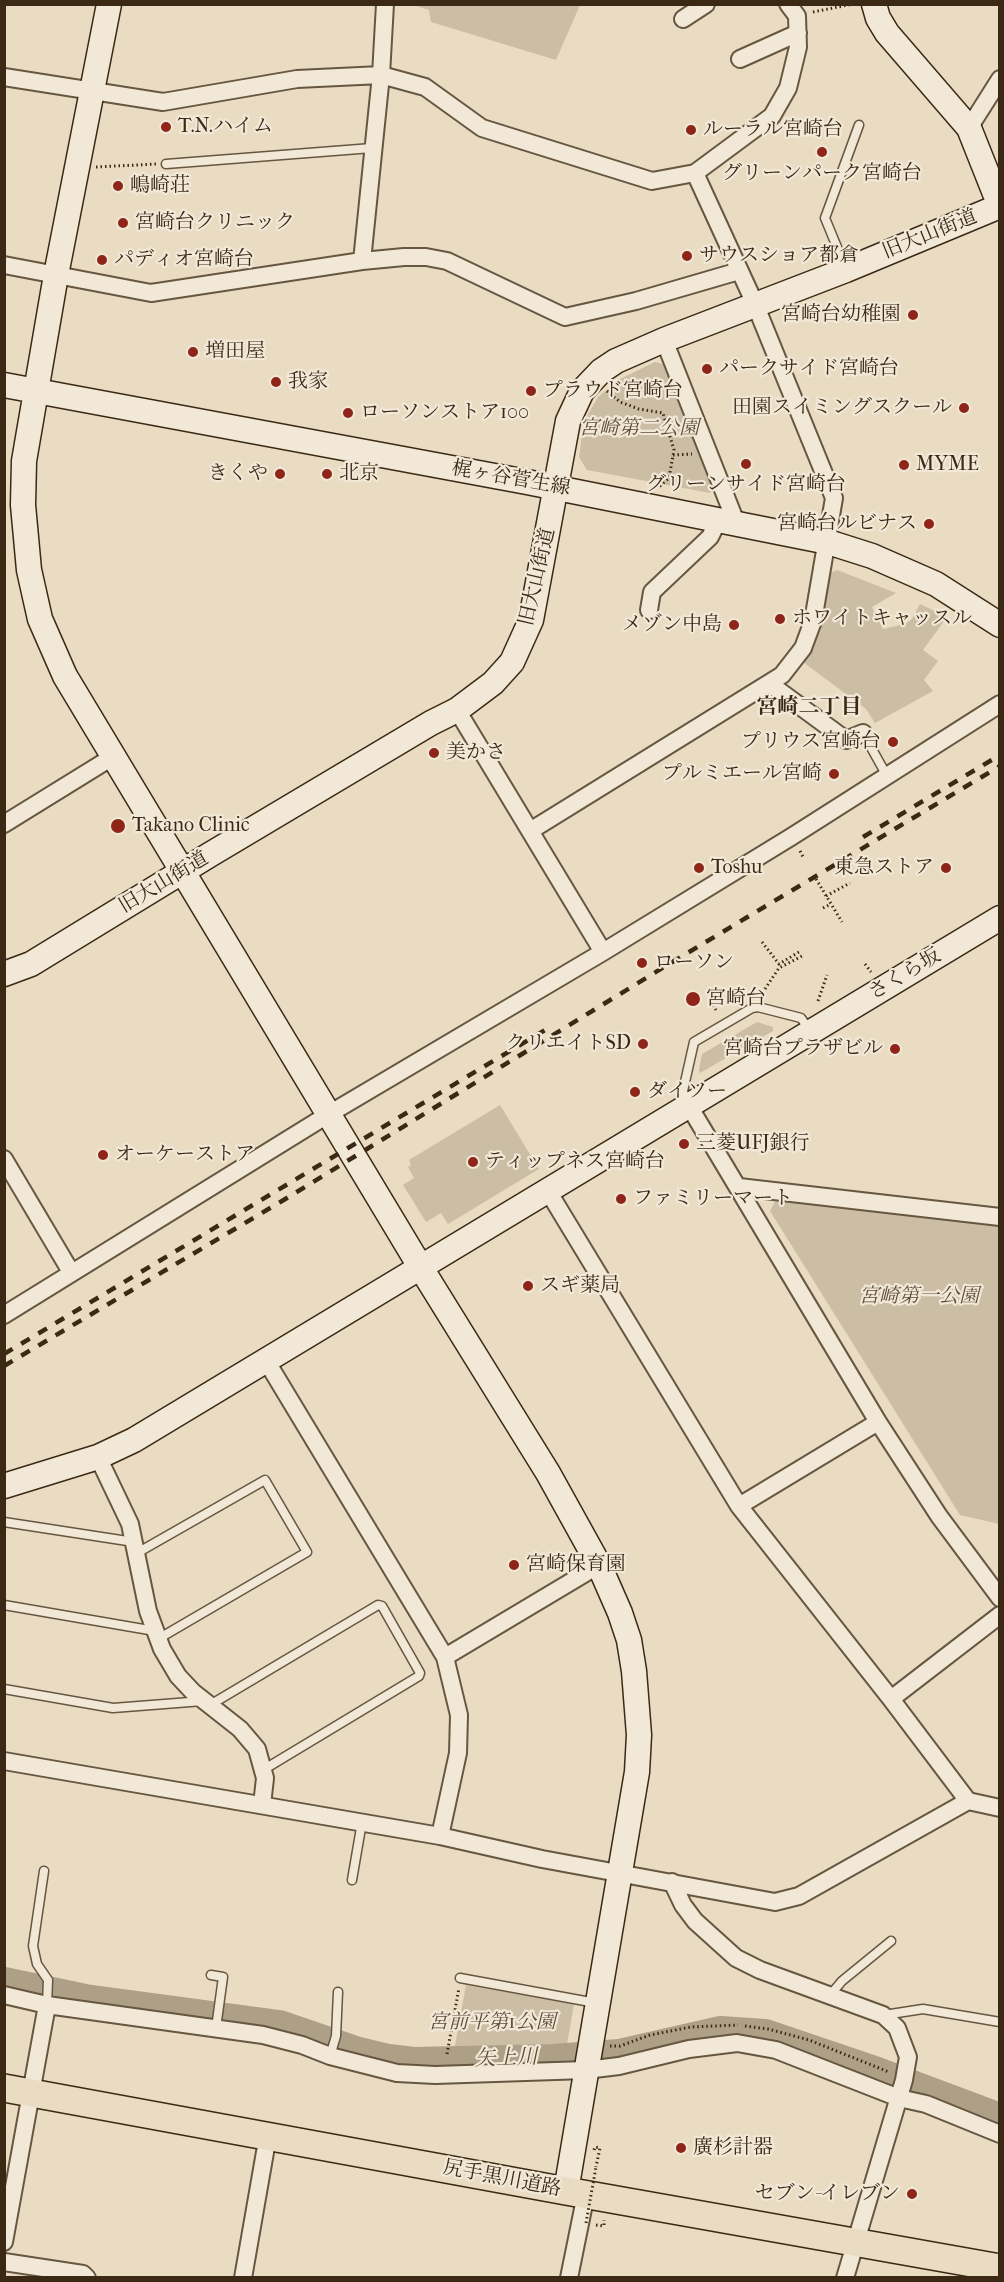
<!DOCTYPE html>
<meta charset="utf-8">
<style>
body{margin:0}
#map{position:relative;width:1004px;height:2282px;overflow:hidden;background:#e9dcc2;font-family:"IM FELL French Canon",serif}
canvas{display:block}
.frame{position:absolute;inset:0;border:6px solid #3c2915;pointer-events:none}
</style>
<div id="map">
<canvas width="1004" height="2282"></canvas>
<div class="frame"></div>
</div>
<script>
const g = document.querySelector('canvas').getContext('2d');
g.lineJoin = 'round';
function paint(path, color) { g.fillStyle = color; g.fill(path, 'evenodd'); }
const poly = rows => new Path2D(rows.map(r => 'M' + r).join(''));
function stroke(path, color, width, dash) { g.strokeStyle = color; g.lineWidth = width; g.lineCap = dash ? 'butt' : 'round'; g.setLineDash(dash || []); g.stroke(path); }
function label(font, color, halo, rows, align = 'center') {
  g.font = font + ' "IM FELL French Canon","Noto Serif JP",serif'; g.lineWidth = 4.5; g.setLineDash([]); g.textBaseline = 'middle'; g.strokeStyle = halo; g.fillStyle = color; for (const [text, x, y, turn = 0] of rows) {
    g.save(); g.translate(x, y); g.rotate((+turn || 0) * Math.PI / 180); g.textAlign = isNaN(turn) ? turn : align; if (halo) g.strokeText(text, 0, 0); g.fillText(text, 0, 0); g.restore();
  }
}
paint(poly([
 [413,5,580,5,556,60,431,22,429,10],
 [655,362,667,365,715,486,710,493,587,470,579,457,582,434,588,414,598,397,620,379],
 [837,570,896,593,872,607,883,629,905,624,912,619,920,604,947,617,923,650,938,661,924,680,933,691,875,723,866,709,803,662,810,650,826,575],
 [757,1022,773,1027,773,1031,700,1073,699,1070,702,1054],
 [500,1105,539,1169,448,1224,441,1213,426,1222,403,1185,414,1178,408,1167,411,1165,409,1160],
 [776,1200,999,1225,999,1524,960,1515,770,1211],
 [466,1985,574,2004,566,2050,453,2056]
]), '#ccbea5');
stroke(poly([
 [4,1983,85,2000,279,2026,355,2052,388,2060,414,2063,554,2060,619,2055,720,2032,765,2035,877,2073,1000,2119]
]), '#ae9f87', 32);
const lane = poly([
 [166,164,372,148],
 [846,269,825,218,859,125],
 [863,733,887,776],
 [687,1102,683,1091,694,1042,752,1008,758,1007,801,1018,809,1029],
 [4,1522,134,1542],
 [137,1553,265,1480,307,1552,158,1639],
 [4,1605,155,1631],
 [4,1689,113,1708,203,1701],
 [210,1705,378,1605,382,1606,420,1673,419,1676,263,1770],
 [44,1871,33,1946,37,1964,48,1980,47,2005],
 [352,1880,362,1822],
 [211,1975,223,1977,216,2028],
 [460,1978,596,2003],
 [831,1994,842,1981,891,1941],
 [884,2015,923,2009,1000,2022],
 [330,2056,336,2036,338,1992]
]);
const street = poly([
 [683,19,706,4],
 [740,59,798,33],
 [4,77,163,102,297,79,381,75,425,87,482,128,652,181,695,173,772,116,788,88,798,47,797,16,788,4],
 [969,128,1000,79],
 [362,261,381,75,385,4],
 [4,265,151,293,362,261,404,257,426,257,447,261,565,317,636,301,739,271],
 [664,340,737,525],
 [649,610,652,592,710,537,718,521],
 [770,684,846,740,863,733],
 [457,710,603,952],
 [4,824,114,756],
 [530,831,782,675,803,648,813,621,834,498,755,304,695,173],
 [689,1106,878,1422,939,1516,1000,1598],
 [4,1159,71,1272],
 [739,1187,1000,1217],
 [548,1191,739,1506,891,1699,968,1801,1000,1808],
 [4,1315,329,1114,603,952,791,837,1000,704],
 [267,1362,445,1657,459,1715,458,1753,440,1836],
 [98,1457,130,1524,148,1611,162,1649,178,1676,193,1692,240,1729,257,1749,265,1778,262,1805],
 [739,1506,878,1422],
 [445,1657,599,1565],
 [891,1699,1000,1615],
 [4,1761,440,1836,542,1859,775,1902,799,1896,968,1801],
 [672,1882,683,1905,695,1921,736,1958,760,1970,883,2015,897,2028,908,2057,904,2080,845,2278],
 [4,1995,47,2005,263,2035,302,2045,330,2056,397,2073,435,2075,586,2070,619,2066,689,2049,737,2043,776,2050,899,2098,926,2104,1000,2134],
 [4,2242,47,2005],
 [4,2262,83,2274,87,2278],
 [243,2278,268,2135],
 [569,2278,586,2194]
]);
const secondary = poly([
 [109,4,56,275,24,461,23,505,29,570,40,619,65,676,421,1268,548,1473,599,1565,620,1613,629,1640,634,1671,639,1735,637,1772,566,2191],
 [874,4,878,18,887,33,969,128,1000,206],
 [4,385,527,482,828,542,872,556,936,584,1000,625],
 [4,974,31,964,211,854,431,723,457,710,493,683,512,662,531,620,568,421,582,391,601,371,616,361,664,340,846,270,1000,206],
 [4,1486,98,1457,134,1440,1000,918]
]);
const primary = poly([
 [4,2088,566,2191,1000,2268]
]);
stroke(lane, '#675640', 11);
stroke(street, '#675640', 20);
stroke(secondary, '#3c2915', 27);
stroke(primary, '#3c2915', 30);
stroke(poly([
 [813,12,853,4],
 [96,167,156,164],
 [607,391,620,402,639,409,663,413,674,450,669,478,659,487],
 [673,455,692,454],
 [800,851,804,859],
 [816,879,842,922],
 [826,896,850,883],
 [823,908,831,904],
 [762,942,779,964,799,952],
 [865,964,871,972],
 [765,989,779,968,802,956],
 [711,1001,716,1010],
 [818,1001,827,975],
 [745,2026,768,2029,809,2040,889,2072],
 [610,2046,620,2046,650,2035,691,2027,738,2025],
 [447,2054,459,1988],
 [594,2150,595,2147,600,2148,596,2167],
 [596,2225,604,2226,604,2220]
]), '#3c2915', 3, [1.5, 3]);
stroke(lane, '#f1e8d7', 8);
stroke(street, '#f1e8d7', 16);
stroke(secondary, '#f1e8d7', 24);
stroke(primary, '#e9dcc2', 27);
stroke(poly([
 [863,837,1000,755],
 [4,1354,545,1030],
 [4,1366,282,1201,669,964,1000,766]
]), '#3c2915', 4.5, [10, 10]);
stroke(poly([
 [586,2223,596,2167]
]), '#3c2915', 3, [1.5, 3]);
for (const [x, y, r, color] of [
 [166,127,6,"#8f2418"],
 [691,130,6,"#8f2418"],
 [822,152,6,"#8f2418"],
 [118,186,6,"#8f2418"],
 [123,223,6,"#8f2418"],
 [687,256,6,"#8f2418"],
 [102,260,6,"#8f2418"],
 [913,315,6,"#8f2418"],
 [193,352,6,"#8f2418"],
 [707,369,6,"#8f2418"],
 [276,382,6,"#8f2418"],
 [531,391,6,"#8f2418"],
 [964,408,6,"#8f2418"],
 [348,413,6,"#8f2418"],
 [746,464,6,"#8f2418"],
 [904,465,6,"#8f2418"],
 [280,474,6,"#8f2418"],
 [327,474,6,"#8f2418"],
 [929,524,6,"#8f2418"],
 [780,619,6,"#8f2418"],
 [734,625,6,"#8f2418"],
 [893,742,6,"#8f2418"],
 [434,753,6,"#8f2418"],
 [834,774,6,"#8f2418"],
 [118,826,8,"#8f2418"],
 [699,868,6,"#8f2418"],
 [946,868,6,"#8f2418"],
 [642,963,6,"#8f2418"],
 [693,999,8,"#8f2418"],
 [643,1044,6,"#8f2418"],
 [895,1049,6,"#8f2418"],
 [635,1092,6,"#8f2418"],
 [684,1144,6,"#8f2418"],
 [103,1155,6,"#8f2418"],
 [473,1162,6,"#8f2418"],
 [621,1199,6,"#8f2418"],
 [528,1286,6,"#8f2418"],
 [514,1565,6,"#8f2418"],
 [681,2148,6,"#8f2418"],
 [912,2194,6,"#8f2418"]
]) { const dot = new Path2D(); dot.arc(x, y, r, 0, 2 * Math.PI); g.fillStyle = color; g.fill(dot); stroke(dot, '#f1e8d7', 2); }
label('20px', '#3c2915', '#f1e8d7', [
 ["T.N.ハイム",178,127],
 ["ルーラル宮崎台",703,130],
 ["グリーンパーク宮崎台",822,174,"center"],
 ["嶋崎荘",130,186],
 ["宮崎台クリニック",135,223],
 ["サウスショア都倉",699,256],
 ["パディオ宮崎台",114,260],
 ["宮崎台幼稚園",901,315,"right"],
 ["増田屋",205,352],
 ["パークサイド宮崎台",719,369],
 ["我家",288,382],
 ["プラウド宮崎台",543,391],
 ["田園スイミングスクール",952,408,"right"],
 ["ローソンストア100",360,413],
 ["MYME",916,465],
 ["きくや",268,474,"right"],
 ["北京",339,474],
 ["グリーンサイド宮崎台",746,485,"center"],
 ["宮崎台ルビナス",917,524,"right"],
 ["ホワイトキャッスル",792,619],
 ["メゾン中島",722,625,"right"],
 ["プリウス宮崎台",881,742,"right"],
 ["美かさ",446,753],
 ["プルミエール宮崎",822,774,"right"],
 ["Takano Clinic",132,826],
 ["Toshu",711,868],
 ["東急ストア",934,868,"right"],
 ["ローソン",654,963],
 ["宮崎台",706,999],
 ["クリエイトSD",631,1044,"right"],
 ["宮崎台プラザビル",883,1049,"right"],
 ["ダイソー",647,1092],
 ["三菱UFJ銀行",696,1144],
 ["オーケーストア",115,1155],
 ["ティップネス宮崎台",485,1162],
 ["ファミリーマート",633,1199],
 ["スギ薬局",540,1286],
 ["宮崎保育園",526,1565],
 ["廣杉計器",693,2148],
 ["セブン-イレブン",900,2194,"right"]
], 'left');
label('20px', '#3c2915', '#f1e8d7', [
 ["旧大山街道",930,235,-22],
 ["梶ヶ谷菅生線",511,479,10],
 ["旧大山街道",538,577,-77],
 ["旧大山街道",164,883,-31],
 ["さくら坂",905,975,-31],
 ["尻手黒川道路",502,2179,11]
]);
label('italic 20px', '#604e39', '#f1e8d7', [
 ["宮崎第二公園",639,429],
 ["宮崎第一公園",919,1297],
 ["宮前平第1公園",492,2023]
]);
label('bold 21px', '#3c2915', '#f1e8d7', [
 ["宮崎二丁目",809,708]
]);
label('italic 21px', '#5e4c37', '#f1e8d7', [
 ["矢上川",506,2059,-2]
]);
</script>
